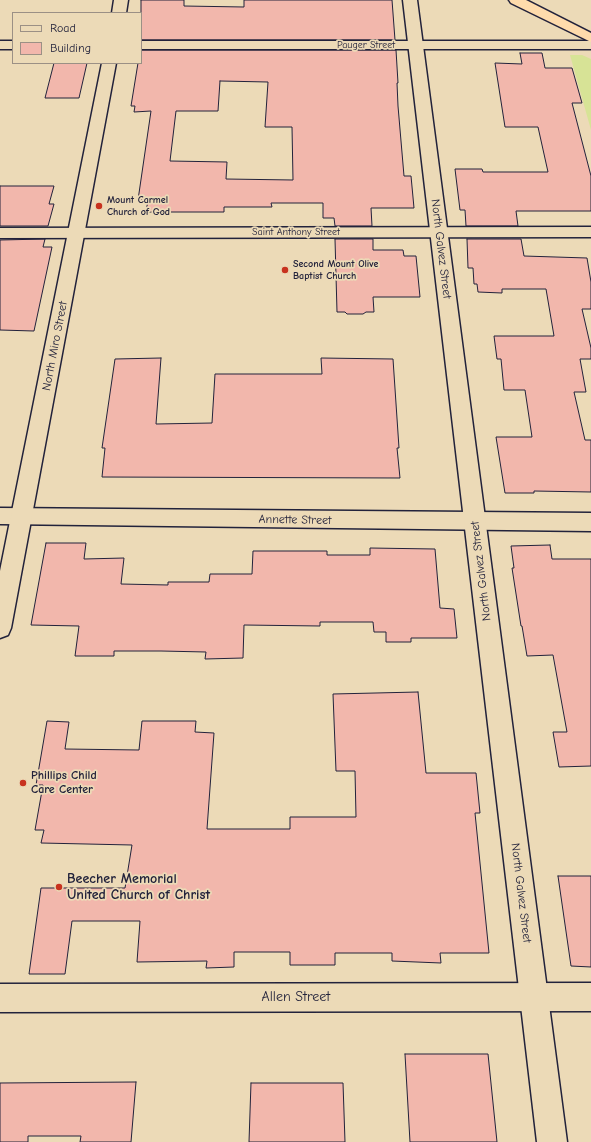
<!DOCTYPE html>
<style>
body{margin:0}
#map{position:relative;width:591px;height:1142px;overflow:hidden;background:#ecdab7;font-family:"Comic Neue",sans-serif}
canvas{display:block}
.legend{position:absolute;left:12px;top:12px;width:130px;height:52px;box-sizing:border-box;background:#ecdab7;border:1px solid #9b9085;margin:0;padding:5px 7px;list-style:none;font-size:12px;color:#22223b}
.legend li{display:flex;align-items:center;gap:8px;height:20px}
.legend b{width:20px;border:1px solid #9b9085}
</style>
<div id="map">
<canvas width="591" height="1142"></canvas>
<ul class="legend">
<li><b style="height:5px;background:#ecdab7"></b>Road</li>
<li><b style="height:11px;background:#f2b7ac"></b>Building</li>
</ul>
</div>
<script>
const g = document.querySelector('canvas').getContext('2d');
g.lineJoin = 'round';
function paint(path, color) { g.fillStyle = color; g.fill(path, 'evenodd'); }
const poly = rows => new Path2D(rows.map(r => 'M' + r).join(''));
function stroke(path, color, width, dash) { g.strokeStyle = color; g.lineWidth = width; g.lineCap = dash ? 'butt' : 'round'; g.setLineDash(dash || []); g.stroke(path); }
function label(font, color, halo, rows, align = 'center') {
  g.font = font + ' "Comic Neue",sans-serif'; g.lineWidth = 3.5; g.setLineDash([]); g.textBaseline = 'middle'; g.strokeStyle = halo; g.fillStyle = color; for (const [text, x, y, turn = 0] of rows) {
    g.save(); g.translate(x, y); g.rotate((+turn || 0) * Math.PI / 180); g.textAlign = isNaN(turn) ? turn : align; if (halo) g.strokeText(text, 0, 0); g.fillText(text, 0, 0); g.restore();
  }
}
paint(poly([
 [570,55,582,55,591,59,591,130]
]), '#d7e396');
const building = poly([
 [141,0,184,0,184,6,244,7,244,0,392,0,395,40,141,40,141,0],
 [141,50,396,50,398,83,397,83,398,106,404,176,411,176,414,208,371,208,372,226,335,226,334,218,323,218,323,203,271,203,272,207,224,207,224,212,146,212,148,200,138,200,151,111,134,112,135,106,131,106,138,63,141,63,141,50],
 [220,81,268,82,265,127,292,127,293,180,226,179,227,162,170,161,176,111,218,111,220,81],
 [520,53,542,53,545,68,572,68,582,103,572,103,591,176,591,211,516,211,518,226,466,226,465,210,460,210,455,169,482,169,483,172,548,172,538,127,505,127,495,63,522,64,520,53],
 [54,63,87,63,79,98,45,98,54,63],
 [0,186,54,186,49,204,54,204,48,226,0,226,0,186],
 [45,239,43,247,52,247,34,331,0,330,0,240,45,239],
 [335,239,373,239,373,250,403,250,404,256,416,256,420,297,373,297,374,312,366,312,363,314,347,314,345,312,337,312,335,239],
 [467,239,521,239,524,256,587,258,591,282,591,309,582,309,591,348,591,359,580,359,586,392,574,392,585,440,591,440,591,492,534,491,534,493,505,493,496,437,532,437,525,390,504,390,501,359,497,359,494,336,554,336,546,289,502,289,502,293,478,292,477,284,474,284,473,268,468,268,467,239],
 [161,358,156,424,212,423,215,374,322,374,321,358,393,359,399,448,397,448,400,478,102,477,105,448,102,448,115,359,161,358],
 [46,543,86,543,84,559,124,558,121,584,168,585,168,582,209,582,210,574,252,574,253,551,327,551,327,555,370,555,370,548,435,549,440,608,454,609,457,638,411,638,411,642,386,642,386,632,374,632,373,622,320,622,320,626,244,625,243,658,205,659,206,652,161,651,114,651,114,656,75,656,79,626,31,625,46,543],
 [550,545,552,559,591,559,591,766,559,767,553,732,567,732,553,655,527,656,522,626,521,626,512,568,514,568,511,546,550,545],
 [418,692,426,773,476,773,480,813,475,813,489,953,440,953,441,963,392,961,392,953,335,953,335,965,290,965,290,952,234,952,234,967,206,968,207,961,137,962,140,921,72,921,65,974,29,974,41,888,125,888,132,845,41,843,44,830,35,830,43,785,36,785,47,721,69,722,65,749,139,750,142,721,196,721,195,732,214,733,207,829,290,829,290,817,356,817,355,771,336,771,333,694,418,692],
 [558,876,591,876,591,967,571,966,558,876],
 [405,1054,488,1054,497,1142,410,1142,405,1054],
 [136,1082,131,1142,80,1142,81,1136,28,1136,28,1142,0,1142,0,1083,136,1082],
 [251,1083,343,1083,345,1142,249,1142,251,1083]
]);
paint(building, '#f2b7ac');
stroke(building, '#22223b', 1);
const minor = poly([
 [0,41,13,41,13,49,0,49,0,41],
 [141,41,591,41,591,49,141,49,141,41],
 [591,227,591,237,0,238,0,228,591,227],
 [0,508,591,513,591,531,0,524,0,508],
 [591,983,591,1011,0,1012,0,984,591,983]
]);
const tertiary = poly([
 [114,0,128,0,126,13,112,13,114,0],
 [403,0,417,0,567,1142,537,1142,403,0],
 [102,63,116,63,11,628,8,635,0,638,0,571,102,63]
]);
const motorway = poly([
 [509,0,526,0,591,33,591,42,511,3,509,0]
]);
stroke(minor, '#22223b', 3);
stroke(tertiary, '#22223b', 3);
stroke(motorway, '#22223b', 3);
paint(minor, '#ecdab7');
paint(tertiary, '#ecdab7');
paint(motorway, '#fedbac');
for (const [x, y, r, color] of [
 [99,206,4,"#c8321e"],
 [285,270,4,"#c8321e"],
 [23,783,4,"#c8321e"],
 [59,887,4,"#c8321e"]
]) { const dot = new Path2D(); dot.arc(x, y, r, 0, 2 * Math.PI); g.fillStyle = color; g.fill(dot); stroke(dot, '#ecdab7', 1.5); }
label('10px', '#22223b', '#ecdab7', [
 ["Pauger Street",366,45],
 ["Saint Anthony Street",296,232]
]);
label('bold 10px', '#22223b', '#ecdab7', [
 ["Mount Carmel",107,200],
 ["Church of God",107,212],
 ["Second Mount Olive",293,264],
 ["Baptist Church",293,276]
], 'left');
label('12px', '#22223b', '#ecdab7', [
 ["North Galvez Street",441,249,83],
 ["North Miro Street",55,346,-79],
 ["Annette Street",295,520,1],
 ["North Galvez Street",481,571,-97],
 ["North Galvez Street",521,893,83]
]);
label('bold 12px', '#22223b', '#ecdab7', [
 ["Phillips Child",31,776],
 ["Care Center",31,790]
], 'left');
label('bold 14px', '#22223b', '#ecdab7', [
 ["Beecher Memorial",67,879],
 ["United Church of Christ",67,895]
], 'left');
label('14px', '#22223b', '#ecdab7', [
 ["Allen Street",296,997]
]);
</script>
